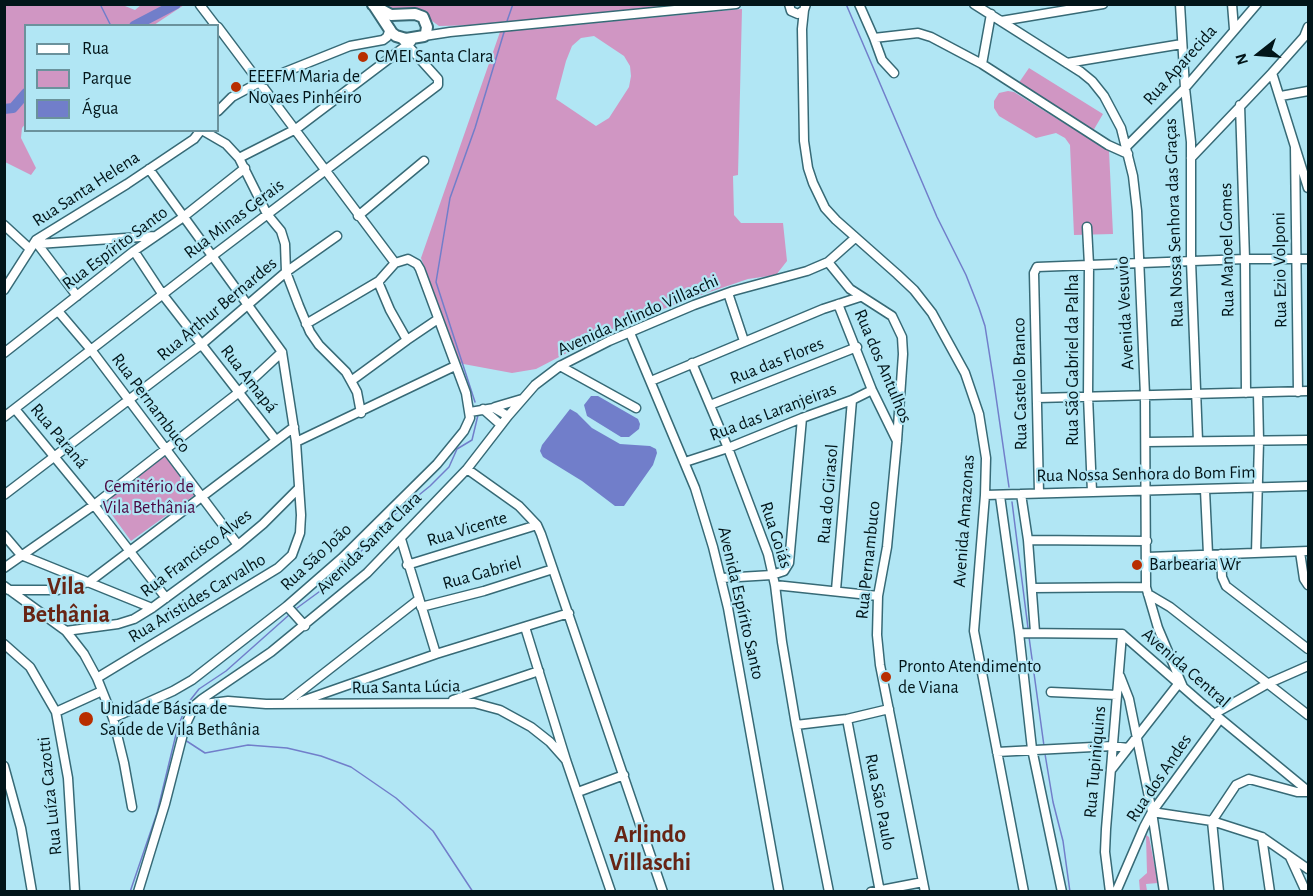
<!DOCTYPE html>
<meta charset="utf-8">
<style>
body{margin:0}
#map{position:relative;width:1313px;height:896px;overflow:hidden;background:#b1e6f4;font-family:"Alegreya Sans",sans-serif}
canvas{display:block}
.frame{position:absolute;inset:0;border:6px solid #021519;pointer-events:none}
.legend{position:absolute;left:24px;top:24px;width:195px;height:108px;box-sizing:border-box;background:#b1e6f4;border:2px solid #6b929c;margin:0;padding:8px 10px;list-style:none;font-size:18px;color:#021519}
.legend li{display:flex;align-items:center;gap:12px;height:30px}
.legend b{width:30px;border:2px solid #6b929c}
.north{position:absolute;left:1229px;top:24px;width:60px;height:60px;-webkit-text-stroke:4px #b1e6f4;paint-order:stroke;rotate:253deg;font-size:16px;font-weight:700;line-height:24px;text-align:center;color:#021519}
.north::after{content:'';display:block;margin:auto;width:21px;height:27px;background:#021519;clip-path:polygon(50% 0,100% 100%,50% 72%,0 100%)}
</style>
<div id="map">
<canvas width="1313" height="896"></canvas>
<div class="frame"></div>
<ul class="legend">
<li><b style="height:8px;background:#fff"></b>Rua</li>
<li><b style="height:16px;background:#d096c3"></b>Parque</li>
<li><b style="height:16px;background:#717eca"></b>Água</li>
</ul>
<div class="north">N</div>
</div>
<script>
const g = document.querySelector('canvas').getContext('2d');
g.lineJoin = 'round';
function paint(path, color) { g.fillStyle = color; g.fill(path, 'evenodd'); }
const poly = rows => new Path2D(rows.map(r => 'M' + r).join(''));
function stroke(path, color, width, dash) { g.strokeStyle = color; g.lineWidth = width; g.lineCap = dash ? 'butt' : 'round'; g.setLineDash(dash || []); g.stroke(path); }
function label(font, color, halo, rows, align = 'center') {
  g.font = font + ' "Alegreya Sans",sans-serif'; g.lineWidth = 4.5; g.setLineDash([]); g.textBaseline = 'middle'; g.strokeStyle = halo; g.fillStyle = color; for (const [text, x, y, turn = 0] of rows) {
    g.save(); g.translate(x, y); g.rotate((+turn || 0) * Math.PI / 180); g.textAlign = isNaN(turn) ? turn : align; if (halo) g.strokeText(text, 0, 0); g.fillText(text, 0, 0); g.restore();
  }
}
paint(poly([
 [9,4,120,4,135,10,141,5,184,5,154,25,26,26,26,123,22,128,21,138,36,168,31,175,5,162,4,7],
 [379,5,701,5,483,25,439,26,428,18,397,15],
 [742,9,738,175,733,176,734,215,741,223,783,223,787,261,776,275,748,279,689,299,615,328,536,369,512,373,458,363,421,258,500,32],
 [594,36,624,56,630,66,631,76,629,87,609,118,596,126,556,99,566,61,572,46,581,38],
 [1029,68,1103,114,1093,131,1018,84],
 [1008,91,1014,92,1109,151,1113,234,1074,235,1070,145,1065,138,1056,133,1036,138,999,116,994,108,994,101,999,93],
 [167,454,196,494,131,541,102,501],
 [1146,835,1149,837,1158,883,1146,884,1147,891,1140,891,1139,880,1147,873]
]), '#d096c3');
paint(poly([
 [591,396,598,396,638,419,640,424,639,429,629,437,621,437,587,416,584,405],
 [570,409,577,413,592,428,620,444,650,446,656,449,657,453,653,465,624,506,615,506,582,481,543,457,540,451,542,445]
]), '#717eca');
stroke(poly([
 [100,4,111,26],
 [846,4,937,217,966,275,979,308,985,326,994,383,1009,487],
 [506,24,513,4],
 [475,402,436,282,450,198,475,128,505,29],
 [1012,502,1028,628],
 [297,608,338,578,387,521,430,486,449,467,457,449,472,440,478,415],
 [1029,637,1044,746],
 [185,740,205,753,248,745,287,748,321,756,351,767,396,798,433,831,473,892],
 [1045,754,1053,802,1063,841,1070,892],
 [130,892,157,813,178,726,188,703,199,689,226,671,289,615]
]), '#717eca', 1.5);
stroke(poly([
 [134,26,176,4],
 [4,109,13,108,26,93]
]), '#717eca', 10);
const minor = poly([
 [789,4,791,11,798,14,804,10,806,4],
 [859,4,874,38,918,33,931,37,982,64,991,14],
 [974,4,1081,72,1092,81,1104,96,1121,128,1133,176,1137,211,1145,395,1146,587,1158,628,1183,687],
 [1180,4,1185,88,1191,142,1191,261,1198,441],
 [1232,4,1234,29],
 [200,5,216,26],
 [804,10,802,29,804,141,808,168,813,183,825,208,836,220,897,274,914,290,932,313,965,373,979,414,986,458,985,495,974,631,1024,892],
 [1001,21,1103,4],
 [218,27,395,263],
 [424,36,450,32,736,4],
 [874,38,882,60,894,73],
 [1067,63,1182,44],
 [982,64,1108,145,1128,154],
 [1272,73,1308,188],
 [1281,96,1308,91],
 [1240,105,1245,259,1246,393],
 [218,111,232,97,260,82,350,46,383,40,387,37,390,29],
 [202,130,226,144,239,158,267,214,281,231,285,244,286,272,299,306,310,332,319,345,346,372,351,381,357,392,361,413],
 [1126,147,1185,88,1257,4],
 [1295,147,1298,392],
 [239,158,296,129,411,42],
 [1191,158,1272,73,1304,37,1308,27],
 [358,216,424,161],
 [4,225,30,249],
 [1087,227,1089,265,1088,396,1092,492],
 [36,242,77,296],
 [38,244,155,236],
 [134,251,163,295,275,439],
 [828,262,850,289,892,316,902,337,903,354,897,441,887,547,878,596,877,635,880,665,925,892],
 [4,290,36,240,127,184,194,139,201,130],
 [728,293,744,341],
 [838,304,872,390,897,441],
 [58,311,92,351,238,545],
 [306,324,379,281],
 [630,333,695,488,713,547,728,608,779,892],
 [4,353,134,251,182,218,245,168],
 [692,363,728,448,768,554,775,585,782,642,796,725,829,892],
 [560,366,636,408],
 [351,381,407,340],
 [651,381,823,309,860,297],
 [1037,398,1308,391],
 [710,405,857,347],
 [495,407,522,399],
 [15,409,94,505,166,598],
 [483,409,501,425],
 [470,412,494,408,508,416],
 [4,417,211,257,438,85,438,79,402,39],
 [296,442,455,366],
 [1146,442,1308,440],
 [685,462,728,448,802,418,852,400,872,390],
 [467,469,519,506,537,525,541,534,663,892],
 [1205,490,1208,554],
 [1039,493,1034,273,1037,267,1245,259,1308,259],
 [1021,494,1028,540,1035,632],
 [4,495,202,344,286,272,337,236],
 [985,495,1308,486],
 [1000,496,1019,633,1032,749,1062,892],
 [4,535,21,555,152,608],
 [401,539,436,654],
 [1028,540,1147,541],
 [1300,552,1304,579,1308,585],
 [1256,553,1259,441,1258,393],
 [1221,554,1222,577,1226,586,1308,649],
 [1147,557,1308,551],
 [407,565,537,525],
 [4,568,94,505,238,393,282,352],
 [722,578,772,575,784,571,789,563,802,418],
 [775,585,878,596],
 [4,586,66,631,84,654,97,678,113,718,124,763,132,807],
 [1032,588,1146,587],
 [9,590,58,590,89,582,294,427],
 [836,590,852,400],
 [1148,594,1170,607,1308,715],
 [287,606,305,626],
 [421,607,484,591,553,569],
 [525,627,566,760,611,892],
 [66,631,118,624,134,619,152,608,238,545,263,524,299,488],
 [1019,633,1122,634,1200,702,1308,791],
 [4,644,30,667,56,712,68,778,75,892],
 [1120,676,1129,699,1152,812,1164,892],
 [97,678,278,568,292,555,300,533,301,515,296,442,282,352,149,169],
 [1051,692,1117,695],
 [453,700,539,671],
 [302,701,436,654,569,613],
 [286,703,418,600],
 [196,705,228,701,266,704,474,703,500,710,531,727,550,742,566,760],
 [56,712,102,691],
 [1214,714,1267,684,1308,666],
 [113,718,173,691,192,680,287,606,342,558,437,464,464,431,470,418,466,393,420,269,417,264,408,259,395,263,379,281,379,284,390,310,407,340,438,319],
 [847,719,880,892],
 [796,725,847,719,889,709],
 [997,752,1112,746,1128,748],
 [4,766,21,828,32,892],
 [1111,770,1179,683],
 [578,792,624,775],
 [1152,812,1212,821,1262,837,1308,869],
 [1262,837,1270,892],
 [1290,857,1306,892],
 [138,892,165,804,185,726,195,705,202,699,271,652,367,573,467,469,508,416,535,385,560,366,609,341,694,305,733,291,807,271,828,262,855,238],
 [871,892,923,882],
 [1110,892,1105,852,1106,829,1122,634],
 [1116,892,1144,827,1152,812,1220,719],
 [1219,892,1212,821,1236,785,1249,779,1297,792,1308,792]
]);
const major = poly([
 [373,4,392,33,396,36,406,39,424,36,426,33,427,27,423,17,415,14,391,15,373,5]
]);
stroke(minor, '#376a76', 11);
stroke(major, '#376a76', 14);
stroke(minor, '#fff', 8);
stroke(major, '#fff', 10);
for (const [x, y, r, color] of [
 [363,57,6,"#b82e00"],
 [236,87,6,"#b82e00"],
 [1137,565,6,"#b82e00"],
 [886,677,6,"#b82e00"],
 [86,719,8,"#b82e00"]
]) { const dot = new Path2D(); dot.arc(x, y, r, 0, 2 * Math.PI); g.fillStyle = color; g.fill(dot); stroke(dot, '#b1e6f4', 2); }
label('18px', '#021519', '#b1e6f4', [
 ["CMEI Santa Clara",375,57],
 ["EEEFM Maria de",248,77],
 ["Novaes Pinheiro",248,98],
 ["Barbearia Wr",1149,565],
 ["Pronto Atendimento",898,667],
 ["de Viana",898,688],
 ["Unidade Básica de",100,709],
 ["Saúde de Vila Bethânia",100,730]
], 'left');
label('18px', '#021519', '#b1e6f4', [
 ["Rua Aparecida",1180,65,-48],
 ["Rua Santa Helena",86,189,-33],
 ["Rua Minas Gerais",234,219,-37],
 ["Rua Nossa Senhora das Graças",1174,223,-92],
 ["Rua Espírito Santo",115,248,-37],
 ["Rua Manoel Gomes",1227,250,-91],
 ["Rua Ezio Volponi",1280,270,-91],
 ["Rua Arthur Bernardes",217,309,-40],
 ["Avenida Vesuvio",1125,313,-93],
 ["Avenida Arlindo Villaschi",638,315,-24],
 ["Rua São Gabriel da Palha",1073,360,-90],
 ["Rua das Flores",777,361,-22],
 ["Rua dos Antulhos",883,366,67],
 ["Rua Amapá",249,379,52],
 ["Rua Castelo Branco",1020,384,-91],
 ["Rua Pernambuco",151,403,53],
 ["Rua das Laranjeiras",773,412,-21],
 ["Rua Paraná",59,436,50],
 ["Rua Nossa Senhora do Bom Fim",1146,474,-1],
 ["Rua do Girasol",828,494,-85],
 ["Avenida Amazonas",964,521,-86],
 ["Rua Vicente",467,529,-17],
 ["Rua Goiás",776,535,72],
 ["Avenida Santa Clara",369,543,-44],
 ["Rua Francisco Alves",196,553,-37],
 ["Rua São João",316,557,-43],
 ["Rua Pernambuco",868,560,-84],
 ["Rua Gabriel",482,573,-16],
 ["Rua Aristides Carvalho",197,598,-31],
 ["Avenida Espírito Santo",741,603,77],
 ["Avenida Central",1186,668,41],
 ["Rua Santa Lúcia",406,687,-1],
 ["Rua Tupiniquins",1095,762,-85],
 ["Rua dos Andes",1159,778,-56],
 ["Rua Luíza Cazotti",50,796,-96],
 ["Rua São Paulo",880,802,79]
]);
label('18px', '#4b0942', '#b1e6f4', [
 ["Cemitério de",149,487],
 ["Vila Bethânia",149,508]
]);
label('bold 24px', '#672414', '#b1e6f4', [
 ["Vila",66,587],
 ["Bethânia",66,615],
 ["Arlindo",650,835],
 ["Villaschi",650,863]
]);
</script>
